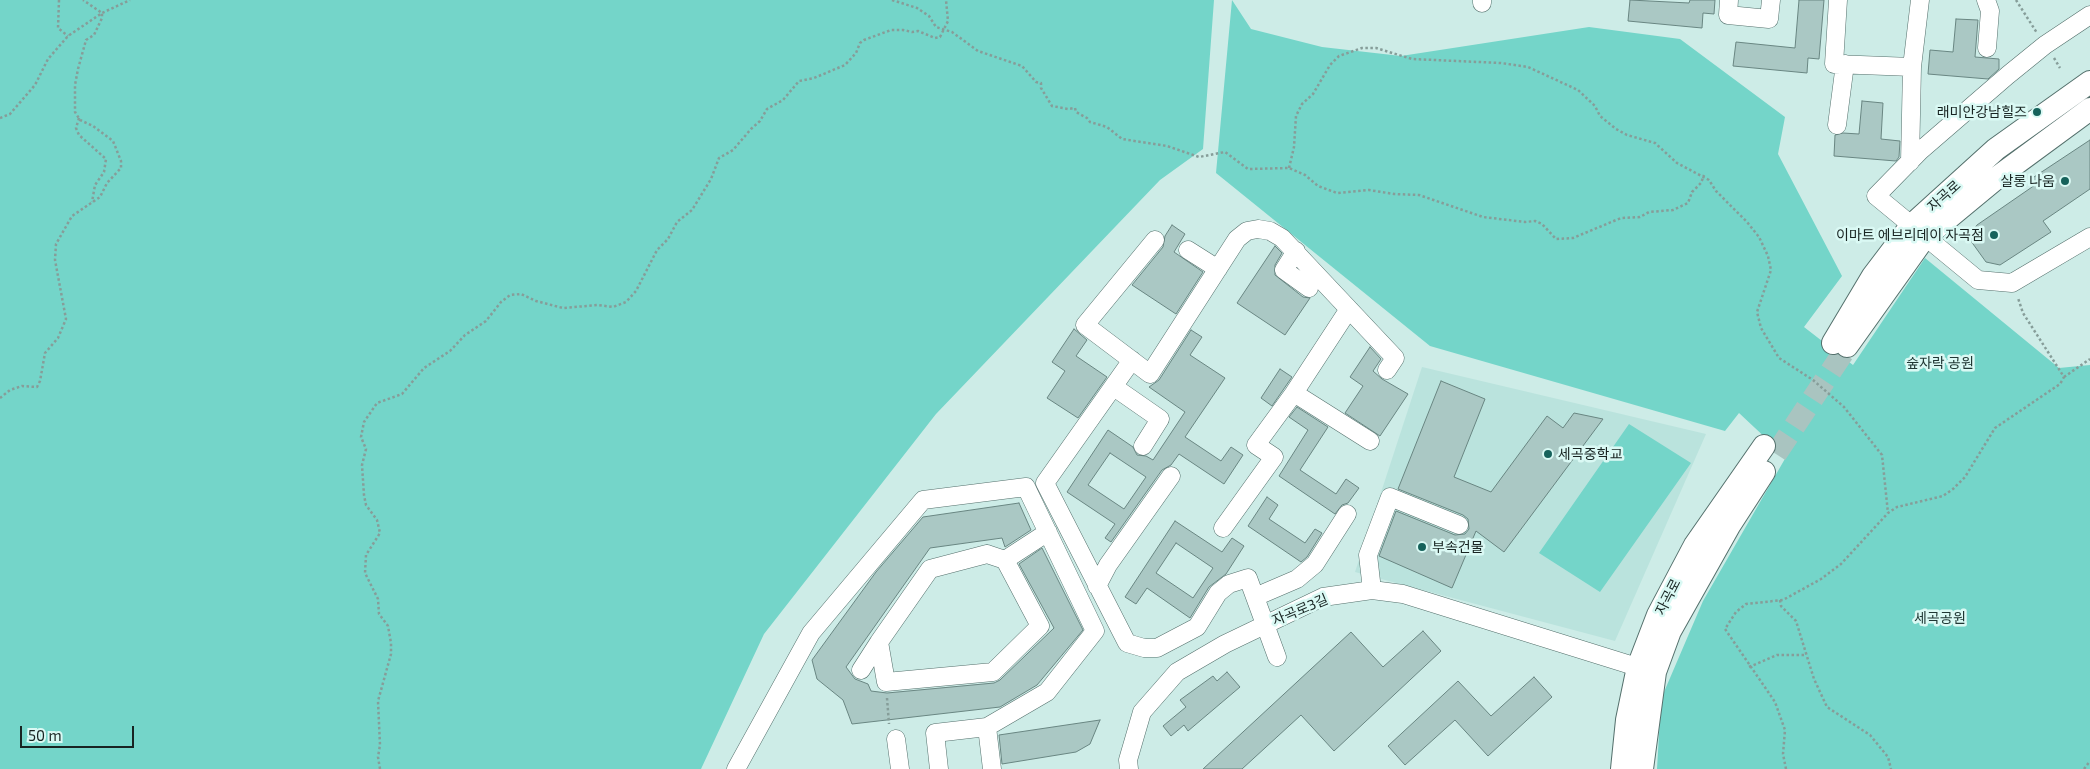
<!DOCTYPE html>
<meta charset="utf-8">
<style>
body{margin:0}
#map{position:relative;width:2090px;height:769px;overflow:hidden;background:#cdece7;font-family:"Exo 2",sans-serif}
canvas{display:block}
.scale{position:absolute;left:20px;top:726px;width:114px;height:22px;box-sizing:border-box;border:2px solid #182422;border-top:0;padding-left:6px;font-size:15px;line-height:18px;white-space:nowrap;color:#182422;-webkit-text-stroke:4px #daf9f4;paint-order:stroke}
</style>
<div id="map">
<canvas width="2090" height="769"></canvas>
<div class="scale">50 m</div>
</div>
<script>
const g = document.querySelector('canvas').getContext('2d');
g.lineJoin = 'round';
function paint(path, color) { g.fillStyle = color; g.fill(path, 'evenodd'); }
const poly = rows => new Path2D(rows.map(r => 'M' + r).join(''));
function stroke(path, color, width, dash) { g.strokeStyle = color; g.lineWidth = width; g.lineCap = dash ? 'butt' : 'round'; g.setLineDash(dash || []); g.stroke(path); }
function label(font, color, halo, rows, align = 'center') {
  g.font = font + ' "Exo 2","Noto Sans KR",sans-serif'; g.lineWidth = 5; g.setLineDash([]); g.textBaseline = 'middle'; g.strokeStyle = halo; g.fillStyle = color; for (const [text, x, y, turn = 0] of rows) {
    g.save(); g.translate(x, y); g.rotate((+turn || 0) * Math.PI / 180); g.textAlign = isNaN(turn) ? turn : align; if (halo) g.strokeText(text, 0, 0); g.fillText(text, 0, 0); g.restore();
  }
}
paint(poly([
 [1422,367,1706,434,1615,641,1355,572]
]), '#bae3dd');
paint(poly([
 [0,0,1214,0,1203,149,1160,180,936,414,764,634,701,769,0,769],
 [1232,0,1251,29,1322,47,1401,56,1589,27,1680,39,1785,117,1778,154,1842,276,1804,327,1853,365,1925,258,2059,368,2090,365,2090,769,1657,769,1661,699,1703,601,1786,457,1739,413,1725,431,1430,346,1216,173],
 [1629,424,1691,463,1600,592,1539,553]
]), '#74d5c9');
const building = poly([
 [1630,0,1689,3,1690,0,1715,0,1714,14,1703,13,1702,28,1628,21,1630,0],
 [1799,0,1824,0,1819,59,1808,58,1807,73,1733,66,1736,42,1795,48,1799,0],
 [1956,19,1978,20,1975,57,1999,59,1999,69,1988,79,1928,74,1930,50,1953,52,1956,19],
 [1862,101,1883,103,1881,139,1900,141,1899,157,1896,161,1834,156,1835,135,1843,133,1859,134,1862,101],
 [2090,140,2090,189,2043,221,2051,232,2000,265,1986,262,1968,237,1977,225,2035,185,2031,179,2090,140],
 [1172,225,1185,234,1174,252,1203,272,1176,314,1132,285,1163,247,1165,236,1172,225],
 [1275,246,1282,253,1275,265,1275,275,1303,297,1310,298,1285,335,1237,303,1275,246],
 [1074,329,1087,340,1076,356,1107,377,1078,418,1047,398,1065,371,1052,362,1074,329],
 [1191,330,1202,337,1190,355,1225,378,1185,437,1221,461,1231,447,1243,455,1224,484,1179,454,1171,465,1162,470,1111,542,1105,538,1115,524,1067,492,1108,430,1133,447,1137,455,1146,456,1153,460,1185,412,1149,387,1159,380,1191,330],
 [1110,453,1146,477,1124,509,1088,485,1110,453],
 [1370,347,1381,359,1373,371,1382,379,1408,394,1380,436,1345,413,1363,386,1350,377,1370,347],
 [1280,369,1292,377,1272,406,1261,398,1280,369],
 [1441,381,1485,399,1454,477,1491,492,1547,416,1563,428,1574,413,1603,419,1504,552,1476,531,1452,588,1379,556,1396,511,1455,535,1465,534,1469,529,1468,519,1463,515,1398,489,1441,381],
 [1297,407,1328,427,1300,470,1336,494,1346,479,1359,488,1348,503,1342,505,1335,514,1279,476,1308,430,1289,417,1297,407],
 [1267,497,1278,505,1269,519,1305,543,1315,529,1322,533,1307,557,1301,562,1248,526,1267,497],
 [1019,503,1031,530,1005,547,1002,538,930,548,846,667,855,679,868,684,871,691,887,693,994,683,1000,680,1054,628,1019,564,1042,548,1083,630,1037,685,1000,707,852,724,843,700,817,679,812,660,876,572,923,517,1019,503],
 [1175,521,1222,552,1232,538,1244,546,1226,574,1209,587,1190,618,1147,588,1136,604,1125,597,1175,521],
 [1176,543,1213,568,1193,598,1156,573,1176,543],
 [1423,631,1441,651,1334,751,1301,715,1242,769,1203,769,1351,632,1383,667,1423,631],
 [1227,672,1240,687,1188,731,1184,725,1171,736,1163,726,1186,707,1180,700,1213,676,1217,681,1227,672],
 [1534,677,1552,697,1488,756,1455,720,1405,765,1388,746,1458,681,1491,716,1534,677],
 [1100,720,1090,744,1076,752,1002,764,999,735,1100,720]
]);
paint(building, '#aac8c4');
stroke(building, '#698682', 1);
stroke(poly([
 [1776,454,1847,347]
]), '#a9c4c0', 22, [22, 11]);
const minor = poly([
 [1729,0,1728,15,1769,19,1771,0],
 [1838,0,1834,64,1912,67],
 [1986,0,1990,11,1987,48],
 [1482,3,1482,0],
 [2090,15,2045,45,2008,75,1920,151,1876,196,1978,280,2012,283,2090,237],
 [1837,125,1845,64],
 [1910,162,1912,67,1920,0],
 [1155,240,1085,325,1150,374,1237,239,1247,231,1258,229,1270,231,1282,238,1395,358,1387,370],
 [1188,250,1218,269],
 [1296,251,1284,270,1309,288],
 [1349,309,1294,393,1370,441],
 [1132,360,1045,483,1127,643,1144,648,1157,648,1197,627,1218,593,1229,584,1248,578,1277,657],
 [1114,387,1160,419,1143,446],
 [1223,528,1274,457,1256,445,1294,393],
 [987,554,1005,560,1040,626,993,672,886,682,879,642,930,569,987,554],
 [1005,560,1048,532],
 [1097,586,1108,565,1171,476],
 [1372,590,1368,555,1390,497,1459,525],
 [1255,597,1297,579,1315,564,1347,514],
 [861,670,879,642],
 [987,727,992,769],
 [896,739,900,769],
 [736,769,811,633,923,500,1026,487,1095,631,1047,692,987,727,935,733,939,769],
 [1129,769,1128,760,1142,712,1177,672,1225,644,1323,597,1372,590,1403,594,1650,671]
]);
const major = poly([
 [1833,343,1873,276,1911,226,1996,149,2090,82],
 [1847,346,1924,238,1999,176,2090,109],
 [1622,769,1627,720,1638,667,1658,615,1695,545,1764,446],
 [1642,769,1655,672,1670,631,1729,526,1764,472]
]);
stroke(minor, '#54706c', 19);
stroke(major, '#54706c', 24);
stroke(poly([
 [59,0,58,28,68,36],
 [892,0,917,8,929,16,936,27,952,32,978,51,1022,66,1036,82,1041,83,1041,88,1052,106,1068,109,1075,108,1076,112,1087,118,1090,122,1107,127,1122,139,1167,146,1199,157,1225,152,1248,169,1289,168,1305,175,1318,186,1337,193,1369,190,1394,194,1419,195,1483,217,1525,222,1535,221,1542,224,1556,239,1573,238,1621,218,1640,217,1649,212,1673,210,1688,203,1692,192,1701,183,1704,175],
 [2016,0,2037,33],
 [2054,58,2060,68],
 [0,118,10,114,35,85,48,59,68,36,102,13,130,0],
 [79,118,76,128,79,135,106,159,104,172,95,185,92,202],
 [1289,168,1294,147,1296,116,1302,104,1313,94,1330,65,1339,56,1362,48,1376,48,1412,59,1501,63,1528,67,1578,90,1595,106,1600,116,1616,129,1627,135,1655,143,1677,163,1709,180,1716,191,1747,222,1759,237,1768,256,1771,270,1757,312,1761,328,1779,358,1813,380,1844,407,1882,455,1888,513],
 [2064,377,2090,359],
 [0,398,10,390,22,386,37,387,40,381,45,353,58,338,66,319,55,260,56,244,72,216,100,197,107,183,121,168,121,161,113,141,93,126,80,120,75,112,75,85,78,69,86,40,94,35,102,18,102,13,83,0],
 [1780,600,1781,606,1796,621,1814,679,1827,707,1870,735,1888,757,1891,769],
 [1749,667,1777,655,1805,655],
 [887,698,889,724],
 [380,769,378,757,380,745,378,701,391,654,391,643,388,626,379,614,378,599,365,573,366,555,380,533,377,520,366,505,364,495,362,465,366,449,361,437,364,422,377,403,402,394,424,368,450,351,465,335,486,321,501,302,510,295,521,294,536,301,563,308,598,305,613,307,626,302,636,291,657,250,668,239,677,222,692,210,711,179,719,158,733,150,751,129,760,121,767,109,783,100,799,81,814,78,845,65,856,53,860,43,864,40,891,30,903,30,912,32,918,31,935,38,940,37,948,21,946,0],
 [1786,769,1783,754,1785,730,1775,702,1725,629,1736,612,1746,604,1783,600,1821,579,1841,564,1888,513,1897,507,1943,496,1953,489,1965,477,1995,428,2060,384,2064,377,2023,313,2018,298],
 [2084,769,2090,761]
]), '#869d99', 2.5, [2.5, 2.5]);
stroke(minor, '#fff', 18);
stroke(major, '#fff', 22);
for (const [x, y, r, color] of [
 [2037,112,5,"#16625b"],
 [2065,181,5,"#16625b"],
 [1994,235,5,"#16625b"],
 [1548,454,5,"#16625b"],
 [1422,547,5,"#16625b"]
]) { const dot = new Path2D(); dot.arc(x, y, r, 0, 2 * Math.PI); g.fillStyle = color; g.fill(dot); stroke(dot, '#daf9f4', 2); }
label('14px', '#182422', '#daf9f4', [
 ["래미안강남힐즈",2027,112],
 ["살롱 나움",2055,181],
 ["이마트 에브리데이 자곡점",1984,235],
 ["세곡중학교",1558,454,"left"],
 ["부속건물",1432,547,"left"]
], 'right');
label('14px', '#182422', '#daf9f4', [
 ["자곡로",1944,196,-42],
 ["자곡로",1668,597,-63],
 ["자곡로3길",1300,610,-23]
]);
label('14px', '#203734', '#daf9f4', [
 ["숲자락 공원",1940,363],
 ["세곡공원",1940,618]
]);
</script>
